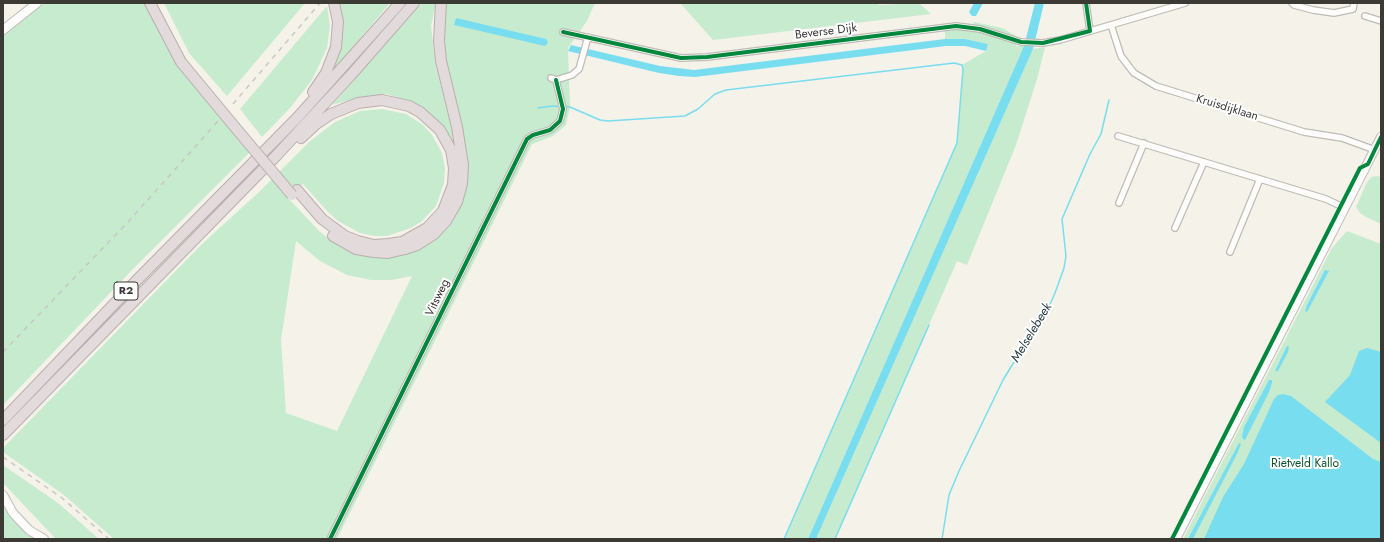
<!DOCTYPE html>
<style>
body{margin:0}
#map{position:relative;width:1384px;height:542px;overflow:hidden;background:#f5f2ea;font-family:Jost,sans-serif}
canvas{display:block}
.frame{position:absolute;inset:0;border:4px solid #3c3a35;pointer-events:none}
</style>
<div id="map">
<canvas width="1384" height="542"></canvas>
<div class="frame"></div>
</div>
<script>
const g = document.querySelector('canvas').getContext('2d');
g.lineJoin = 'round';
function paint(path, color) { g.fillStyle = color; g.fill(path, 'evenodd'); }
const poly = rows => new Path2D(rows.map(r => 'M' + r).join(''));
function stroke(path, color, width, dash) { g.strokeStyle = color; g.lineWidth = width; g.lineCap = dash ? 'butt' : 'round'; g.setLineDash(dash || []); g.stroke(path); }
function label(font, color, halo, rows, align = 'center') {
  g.font = font + ' Jost,sans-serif'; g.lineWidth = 4; g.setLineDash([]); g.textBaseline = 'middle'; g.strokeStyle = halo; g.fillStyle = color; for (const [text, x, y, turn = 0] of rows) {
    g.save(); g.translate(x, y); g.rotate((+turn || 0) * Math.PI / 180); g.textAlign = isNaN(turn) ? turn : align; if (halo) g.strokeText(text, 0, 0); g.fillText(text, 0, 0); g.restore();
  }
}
paint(poly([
 [44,3,145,3,232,129,230,130,250,152,131,271,3,405,3,35],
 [164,3,305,3,227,96,189,53],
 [338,3,390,3,334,69,343,33],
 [422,3,436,3,431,26,435,63,456,147,445,127,421,106,387,94,361,97,332,105],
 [444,3,595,3,587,21,568,48,570,107,566,125,553,136,532,144,337,539,114,539,64,495,3,452,3,448,201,245,259,192,309,142,335,122,360,111,382,109,406,114,423,125,432,135,442,153,445,169,444,183,436,206,422,221,411,228,387,236,375,236,360,233,338,221,328,212,303,184,286,199,288,198,319,231,340,247,354,254,373,257,389,258,419,250,437,237,466,184,442,41],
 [296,241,320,261,347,275,371,280,391,280,412,276,337,431,286,413,281,340],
 [680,3,876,3,879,5,919,3,931,14,713,40],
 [327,6,330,26,327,48,312,80,290,108,262,137,240,109],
 [974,22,1002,28,1018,37,1016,46,1024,46,808,539,784,539,957,143,963,69,962,65,986,51,988,44,965,39,945,39,945,29,969,29],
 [1045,47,1037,79,1016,145,967,265,957,261,835,539,816,539,1033,49],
 [1377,176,1381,177,1381,224,1366,217,1360,213,1356,207,1367,182,1371,177],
 [1347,231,1381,244,1381,539,1183,539,1332,248],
 [3,465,58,503,99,539,56,539,3,483],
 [3,504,32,538,35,539,3,539]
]), '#c7ebcf');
paint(poly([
 [974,3,983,3,976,16,972,16,969,12],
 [1035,3,1044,3,1033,49,816,539,808,539,1024,46],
 [456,18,546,39,548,43,545,46,454,25],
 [945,39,965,39,988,44,986,51,965,46,946,46,695,77,679,76,659,73,568,51,571,45,660,66,694,70],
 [1325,270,1329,271,1307,312,1305,311,1307,305],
 [1287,346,1289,347,1288,352,1278,371,1275,371],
 [1367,348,1381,352,1381,443,1325,402,1350,375,1359,351],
 [1269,380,1272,380,1272,383,1269,392,1245,440,1243,439,1242,437,1244,427],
 [1283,394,1291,396,1373,459,1381,462,1381,539,1204,539,1223,497,1244,464,1274,399,1278,395],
 [1239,443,1241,444,1237,454,1197,531,1193,539,1188,539]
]), '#78ddee');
stroke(poly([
 [538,108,552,106,570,107,600,120,608,121,685,116,698,109,715,94,726,90,954,63,962,65,963,69,957,143,784,539],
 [835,539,929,325],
 [942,539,949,495,959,471,1003,380,1025,344,1044,318,1055,293,1064,268,1066,256,1062,219,1090,154,1101,134,1109,100]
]), '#78ddee', 1.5);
const street = poly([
 [1086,3,1090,31],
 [1292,3,1294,5,1313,10,1334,13,1353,9,1354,3],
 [1365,16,1381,21],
 [1111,25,1121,56,1127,64,1134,73,1156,86,1304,132,1342,138,1375,150],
 [563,32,681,58,707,57,956,26,980,29,1021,42,1043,43,1060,40,1185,3],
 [551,78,556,80,572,75,579,69,588,37],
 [1118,136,1326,199,1345,208],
 [1119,203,1144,143],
 [1175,228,1204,162],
 [1230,252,1260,179],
 [330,539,527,139,533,135,550,130,560,121,563,109,556,80]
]);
const secondary = poly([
 [3,30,37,3],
 [3,495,13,513,29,530,44,539],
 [1176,539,1381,137]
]);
const highway = poly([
 [150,3,181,62,234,126],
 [313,92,326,73,336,47,338,22,334,3],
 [297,190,322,219,345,236,358,241,374,245,388,244,402,242,427,228,443,211,453,185,454,168,451,150,440,130,420,112,409,106,382,100,358,103,331,114,316,124,301,138],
 [333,236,356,249,374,252,388,253,405,249,417,245,434,234,446,221,457,202,462,184,463,165,457,127,441,61,439,41,441,3],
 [3,420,138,279,297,118,400,3],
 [3,435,276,156,351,75,414,3]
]);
stroke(street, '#bfbcb6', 8);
stroke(secondary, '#bfbcb6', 10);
stroke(highway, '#b9aead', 12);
stroke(street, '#fefdfc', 5.5);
stroke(secondary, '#fefdfc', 8);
stroke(highway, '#e3dadc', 10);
stroke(poly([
 [233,104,320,3],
 [3,352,128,222,220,119],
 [3,457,62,498,109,539]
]), '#c8c7c5', 1.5, [5, 5]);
const highwayBridge = poly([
 [234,126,292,195]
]);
stroke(highwayBridge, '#b9aead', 12, []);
stroke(highwayBridge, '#e3dadc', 10);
stroke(poly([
 [563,32,681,58,707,57,956,26,980,29,1021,42,1043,43,1090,31,1086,3],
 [330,539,527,139,533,135,550,130,560,121,563,109,556,80],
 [1172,539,1360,168,1368,164,1381,137]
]), '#00873e', 4);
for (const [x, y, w] of [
 [126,291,24]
]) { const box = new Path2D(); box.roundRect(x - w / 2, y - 9, w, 18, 3); g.fillStyle = '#fff'; g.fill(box); stroke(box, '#3c3a35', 1); }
label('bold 11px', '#3c3a35', null, [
 ["R2",126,291]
]);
label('12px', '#3c3a35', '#fff', [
 ["Beverse Dijk",826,32,-7],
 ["Kruisdijklaan",1227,108,17],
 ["Vitsweg",438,298,-64]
]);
label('12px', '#0b552f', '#fff', [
 ["Rietveld Kallo",1305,464]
]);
label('italic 13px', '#253c42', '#fff', [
 ["Melselebeek",1032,333,-59]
]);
</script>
